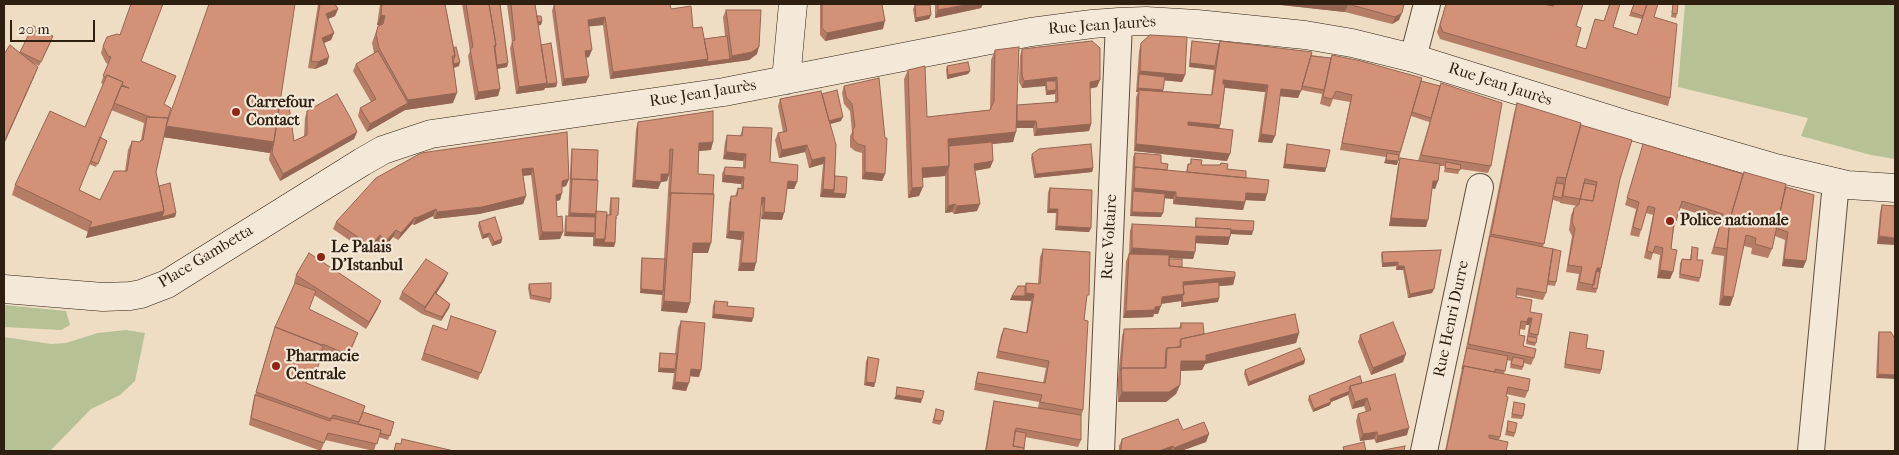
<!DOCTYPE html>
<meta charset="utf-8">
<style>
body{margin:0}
#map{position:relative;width:1899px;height:455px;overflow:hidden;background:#eedcc3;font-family:"IM FELL French Canon",serif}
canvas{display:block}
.frame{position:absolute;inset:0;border:5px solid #2f1f10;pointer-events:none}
.scale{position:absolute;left:10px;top:20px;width:85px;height:22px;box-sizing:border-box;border:2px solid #2f1f10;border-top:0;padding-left:6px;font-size:15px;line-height:18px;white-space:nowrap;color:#2f1f10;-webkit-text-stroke:4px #f4e8d8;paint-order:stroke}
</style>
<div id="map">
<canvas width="1899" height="455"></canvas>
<div class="frame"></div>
<div class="scale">20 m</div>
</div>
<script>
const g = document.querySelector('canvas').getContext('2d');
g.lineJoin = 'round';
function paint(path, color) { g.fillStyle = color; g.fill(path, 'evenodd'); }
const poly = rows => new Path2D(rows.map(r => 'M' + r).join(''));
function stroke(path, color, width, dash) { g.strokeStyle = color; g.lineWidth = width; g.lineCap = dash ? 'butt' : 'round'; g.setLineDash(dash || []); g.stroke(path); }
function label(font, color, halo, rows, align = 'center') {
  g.font = font + ' "IM FELL French Canon",serif'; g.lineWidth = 4.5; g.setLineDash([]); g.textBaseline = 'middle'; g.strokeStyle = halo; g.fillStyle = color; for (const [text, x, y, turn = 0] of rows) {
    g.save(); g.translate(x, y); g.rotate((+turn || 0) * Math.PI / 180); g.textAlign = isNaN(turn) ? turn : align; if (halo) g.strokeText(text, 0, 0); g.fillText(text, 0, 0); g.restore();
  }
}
paint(poly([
 [1685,4,1895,4,1895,159,1871,155,1801,136,1808,118,1678,87],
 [4,305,66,311,70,325,61,330,4,327],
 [126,330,145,333,135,381,120,395,91,409,50,451,4,451,4,337,51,344,66,343,98,333]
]), '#b6c195');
const street = poly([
 [1413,58,1427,4],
 [1101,451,1119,22],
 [1424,451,1480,187],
 [1811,451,1836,182]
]);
const secondary = poly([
 [786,80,793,4],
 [4,289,103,297,130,296,141,294,167,284,178,277,362,162,383,150,431,134,724,92,1031,32,1092,24,1119,22,1146,21,1197,24,1305,35,1352,43,1413,58,1628,125,1772,167,1848,185,1895,188]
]);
stroke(street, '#5f4e3d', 28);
stroke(secondary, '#2f1f10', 29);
stroke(street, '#f4e8d8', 26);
stroke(secondary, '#f4e8d8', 28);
paint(poly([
 [318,4,335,4,338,9,335,16,328,19,334,33,331,40,324,43,327,64,315,69,308,68],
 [380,4,445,4,454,48,459,66,454,68,453,103,405,110,367,132,358,116,360,108,371,102,353,71,356,64,374,53,372,43,378,26,380,25,377,25],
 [462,4,500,4,508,63,507,67,497,69,500,89,498,96,475,100,468,56,470,51],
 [507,4,535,4,537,16,542,21,541,25,538,25,541,45,557,83,556,87,545,88,544,90,516,94,510,48,512,42],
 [554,4,671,9,693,28,704,39,725,36,723,17,726,10,757,54,749,60,610,79,603,25,589,26,589,57,586,58,586,83,562,86,552,11],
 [820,4,882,4,883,29,825,41,820,35],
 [935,4,983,4,981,8,935,18],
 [1272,4,1404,4,1399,20,1392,24,1345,12],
 [1446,4,1583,4,1576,26,1576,46,1585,49,1604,21,1609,4,1620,4,1613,27,1637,35,1642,19,1629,16,1634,4,1654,17,1670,98,1668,106,1440,39,1437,32],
 [1673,4,1677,14,1676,18,1671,17],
 [915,5,931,15,929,19,915,22,913,9],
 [52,40,39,66,31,62,34,77,4,144,4,54,20,53],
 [1192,41,1219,44,1220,41,1331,58,1332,55,1421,81,1491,166,1488,173,1460,169,1458,174,1444,172,1445,166,1440,166,1435,189,1432,188,1426,227,1389,226,1398,165,1400,158,1418,161,1430,121,1429,122,1411,116,1397,165,1384,163,1386,157,1340,150,1350,102,1333,99,1330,107,1320,104,1322,94,1301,90,1298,98,1280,96,1272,143,1258,142,1265,92,1225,88,1220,125,1219,129,1227,161,1134,151,1136,97,1138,92,1136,92,1139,51,1141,43,1185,75,1182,82,1164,80,1163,91,1211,95,1214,69,1189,67,1191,45],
 [103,46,141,61,164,105,168,118,280,101,294,141,304,136,305,118,307,111,357,132,354,139,280,181,269,160,270,153,164,137,156,172,159,186,176,213,175,217,86,238,88,232,12,195,15,185,85,127,103,84,101,83,108,64,106,63,101,53],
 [111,110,144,123,141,140,140,142,132,141,128,150,125,171,100,200,79,190,89,164,96,167,107,141,100,137],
 [1022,49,1097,87,1090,88,1091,124,1089,131,1034,136,1033,128,1016,128,1013,142,992,144,993,161,990,168,975,171,977,211,954,214,952,212,945,213,945,176,922,178,919,196,908,198,904,79,908,70,927,117,990,110,991,60,995,50,1017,105,1055,102,1055,93,1055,94,1046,95,1045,86,1022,88,1019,82,1020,56],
 [947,66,970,71,968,74,947,79,946,70],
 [844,86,885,174,882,181,862,179,862,153,855,151,850,147,850,136,852,132,850,111,844,104,842,93],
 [822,94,841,121,830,124,835,176,846,194,845,198,820,197,823,164,809,168,805,152,779,158,775,140,778,133,783,132,778,106,780,99],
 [1517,103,1581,125,1620,179,1597,289,1596,293,1576,290,1579,274,1566,272,1572,236,1569,230,1571,215,1574,208,1577,206,1560,203,1560,202,1553,200,1543,247,1556,282,1555,286,1547,285,1546,293,1543,300,1516,295,1516,297,1530,312,1538,335,1535,346,1526,344,1529,325,1526,325,1525,330,1520,329,1519,335,1523,346,1534,358,1531,365,1524,363,1522,370,1510,368,1511,361,1507,360,1504,374,1528,391,1525,398,1506,394,1500,437,1499,440,1506,451,1445,451,1514,113],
 [638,122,711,150,699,151,698,174,708,253,693,253,690,303,687,313,661,311,662,294,640,293,641,262,642,258,664,259,669,174,667,181,661,182,658,189,632,187,636,129],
 [743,127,770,162,797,182,794,189,787,189,782,220,761,219,762,205,761,205,754,271,738,271,741,240,726,238,729,203,731,196,735,196,738,188,741,189,741,184,722,182,722,174,725,167,743,168,743,161,723,159,725,142,727,135,740,136],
 [567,132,569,179,566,186,562,187,560,200,556,201,557,217,563,232,560,239,539,240,531,175,523,176,526,196,523,204,479,214,434,219,433,216,414,225,412,224,398,240,393,237,384,248,378,242,368,253,333,229,336,222],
 [1287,144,1326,168,1325,172,1283,168,1286,148],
 [1643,144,1786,187,1806,261,1803,268,1782,266,1785,240,1775,236,1772,249,1768,258,1751,254,1752,248,1744,246,1733,297,1730,306,1719,305,1724,256,1711,254,1721,221,1680,208,1674,228,1671,249,1673,272,1670,279,1657,278,1660,255,1653,253,1651,260,1644,258,1653,215,1646,213,1639,237,1630,235,1636,209,1625,205],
 [572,149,596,212,609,215,610,202,611,198,617,219,616,219,615,243,614,247,593,246,593,237,564,236,565,220,566,216,568,216,571,152],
 [1135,153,1161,163,1167,170,1186,172,1188,164,1190,164,1191,159,1201,165,1220,165,1221,163,1227,169,1246,178,1267,194,1265,201,1246,200,1243,210,1173,204,1173,199,1164,198,1161,217,1130,216,1133,157],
 [1032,154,1093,168,1092,172,1034,178,1031,158],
 [1050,188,1091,228,1089,232,1055,230,1056,213,1047,213,1048,192],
 [1882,205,1895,206,1877,244,1880,212],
 [1196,218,1252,235,1230,234,1230,237,1228,245,1196,243,1195,252,1193,259,1169,258,1169,259,1182,267,1235,277,1233,285,1219,286,1218,302,1181,307,1181,301,1161,304,1158,314,1154,314,1153,317,1123,318,1126,261,1129,254,1130,231,1132,224,1195,227,1195,222],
 [479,222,502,239,501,243,492,246,488,237,482,239,478,226],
 [1692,247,1697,260,1700,278,1699,282,1679,278,1680,263,1682,259,1690,259],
 [1043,249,1086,303,1084,320,1083,410,1081,417,1081,440,1078,447,1025,437,1024,451,985,451,992,409,994,401,1038,408,1039,402,974,390,976,379,978,372,1043,383,1046,368,996,358,1001,335,1004,328,1026,333,1031,301,1010,300,1012,296,1025,286,1026,283,1038,284,1040,257],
 [1441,250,1432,293,1408,298,1403,270,1396,270,1396,266,1382,267,1381,255,1382,252],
 [296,275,378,308,366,329,314,295,309,309,355,341,346,362,321,352,319,358,318,369,313,380,307,379,306,383,363,412,394,422,388,440,378,437,374,451,325,440,321,451,249,425,253,402,272,336,295,283,294,282],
 [445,280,436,293,450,304,449,308,441,321,422,314,399,299,402,292],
 [529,284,551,299,550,303,530,299,528,288],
 [715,301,727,306,752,322,712,318,713,305],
 [681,321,699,377,690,376,686,391,672,389,674,373,658,372,659,357,660,353,675,354,678,328],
 [1181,323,1204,334,1299,333,1296,343,1205,364,1202,370,1180,371,1180,385,1176,394,1166,402,1118,402,1118,378,1122,336,1124,329,1179,328],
 [433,325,446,330,496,331,478,380,421,360],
 [1570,332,1586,348,1601,370,1600,374,1564,368,1569,336],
 [1879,332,1895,339,1876,378,1878,335],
 [1360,335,1403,362,1371,375,1358,342],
 [868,357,875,383,874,387,864,385,866,361],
 [1305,360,1304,364,1248,386,1244,374,1245,370],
 [1362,383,1407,435,1376,443,1374,439,1360,441,1356,421,1358,414,1366,412,1364,406,1352,409,1348,395,1331,402,1330,405,1313,412,1308,400,1309,396],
 [1514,402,1523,416,1522,419,1511,418],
 [936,409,942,421,940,425,932,423],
 [1508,421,1515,433,1514,437,1505,435],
 [1183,430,1209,434,1206,442,1181,451,1119,451,1119,446,1122,439]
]), '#b57d66');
paint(poly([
 [971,4,983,4,981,8,935,18,938,10],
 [1272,4,1348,4,1345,12],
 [338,9,335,16,323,21,326,14],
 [1402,13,1399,20,1392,24,1395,17],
 [381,15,385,16,381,25,377,25],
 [931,15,929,19,915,22,916,18],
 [605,17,603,25,585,27,588,20],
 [542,21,541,25,535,26,536,22],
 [885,21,883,29,825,41,827,33],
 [334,33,331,40,319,45,322,38],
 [759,47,757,54,749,60,610,79,613,72,708,59,730,59,732,56],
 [592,50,589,57,583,58,585,51],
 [329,57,327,64,315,69,318,62],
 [460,62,459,66,452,68,454,64],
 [508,63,507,67,496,69,497,65],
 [1190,63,1215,66,1214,70,1189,67],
 [38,67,34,77,4,144,4,142],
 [970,71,968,74,947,79,948,75],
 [1140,71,1185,75,1182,82,1138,78],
 [589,76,586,83,562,86,564,79],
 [1057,77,1054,84,1046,81,1045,86,1022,88,1024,81],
 [1100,80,1097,87,1088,89,1090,82],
 [1223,80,1268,85,1265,92,1220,87],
 [547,83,557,83,556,87,545,88,544,90,516,94,519,87],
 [1138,88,1163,90,1162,94,1139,90,1138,92,1136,92],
 [500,89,498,96,475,100,478,92],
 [1281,89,1301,91,1298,98,1278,96],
 [1056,90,1055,94,1046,95,1047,91],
 [457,93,453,103,405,110,408,100],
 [408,103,405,110,367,132,370,124],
 [843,117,841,121,826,125,827,121],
 [1016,121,1036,121,1033,128,1013,128],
 [1188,122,1220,125,1218,133,1185,129],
 [1091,124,1089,131,1034,136,1037,129],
 [166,126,274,142,270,153,162,137],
 [357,132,354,139,280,181,283,174],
 [1016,132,1013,142,948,148,948,139],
 [1261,134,1275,136,1272,143,1258,142],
 [713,142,711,150,697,151,699,143],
 [1136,144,1230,154,1227,161,1134,151],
 [807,145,805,152,779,158,782,150],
 [726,152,746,154,743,161,723,159],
 [825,157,823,164,809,168,812,160],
 [1386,160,1398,161,1397,165,1384,163],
 [993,161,990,168,971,171,974,164],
 [1285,164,1326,168,1325,172,1283,168],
 [949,166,945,176,918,178,922,168],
 [533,168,531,175,519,176,522,169],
 [1093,168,1092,172,1034,178,1036,174],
 [865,172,885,174,882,181,862,179],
 [661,174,669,174,667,181,661,182,658,189,632,187,635,180],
 [724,175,744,177,741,184,722,182],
 [569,179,566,186,559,188,562,181],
 [788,181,797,182,794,189,785,189],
 [1433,181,1438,181,1435,189,1431,188],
 [923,187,919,196,908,198,912,188],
 [1134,188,1176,192,1173,199,1133,195],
 [823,189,834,190,846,194,845,198,820,197],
 [562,193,560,200,553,202,556,195],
 [1246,193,1267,194,1265,201,1244,200],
 [526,196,523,204,479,214,434,219,437,212],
 [762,197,765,198,762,205,760,204],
 [1176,197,1245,202,1243,210,1173,204],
 [955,204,952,212,945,213,948,206],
 [980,204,977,211,954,214,957,206],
 [436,209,433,216,414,225,416,218],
 [1049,209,1058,209,1056,213,1047,213],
 [164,211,176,213,175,217,86,238,89,228],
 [764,212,784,213,782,220,761,219],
 [1132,212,1163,213,1161,217,1130,216],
 [570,213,596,214,593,221,568,220],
 [415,217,412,224,398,240,401,233],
 [1391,218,1428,220,1426,227,1389,226],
 [1057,226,1091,228,1089,232,1055,230],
 [1196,229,1253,231,1252,235,1194,232],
 [396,230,393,237,384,248,386,241],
 [729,231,744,232,741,240,726,238],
 [542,232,563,232,560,239,539,240],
 [566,232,595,233,593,237,564,236],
 [490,233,488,237,482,239,483,235],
 [380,235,378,242,368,253,371,246],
 [1196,236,1230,237,1228,245,1194,243],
 [1879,236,1895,238,1895,245,1877,244],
 [502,239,501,243,492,246,494,242],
 [595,239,605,239,615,243,614,247,593,246],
 [693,243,711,243,708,253,690,253],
 [1132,248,1195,252,1193,259,1129,256],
 [1784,259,1806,261,1803,268,1782,266],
 [1398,262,1396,266,1382,267,1383,263],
 [741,263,756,263,754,271,738,271],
 [1398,266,1404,266,1403,270,1396,270],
 [1597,268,1601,268,1599,276,1595,275],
 [1660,270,1673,272,1670,279,1657,278],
 [448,273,445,280,425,311,424,310,425,307],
 [1235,277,1233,285,1182,289,1183,282],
 [641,289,663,291,662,295,640,293],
 [1434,289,1432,293,1408,298,1410,294],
 [1026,293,1034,294,1031,301,1010,300,1012,296,1025,296],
 [1184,294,1181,301,1159,304,1162,297],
 [1723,296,1733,297,1730,306,1719,305],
 [1219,298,1218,302,1181,307,1183,303],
 [381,301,378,308,366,329,369,322],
 [664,301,690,303,687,313,661,311],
 [450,304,449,308,441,321,442,317],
 [1161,306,1158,314,1154,314,1153,317,1123,318,1126,311],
 [714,314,753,318,752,322,712,318],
 [1528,318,1532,318,1529,325,1526,325],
 [1299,333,1296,343,1205,364,1202,370,1177,371,1181,361],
 [1406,354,1403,362,1371,375,1373,368],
 [1305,360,1304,364,1248,386,1249,382],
 [659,368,675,369,674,373,658,372],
 [691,369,701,370,699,377,688,376],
 [1878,374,1895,375,1895,379,1876,378],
 [675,382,689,383,686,391,672,389],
 [866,382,875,383,874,387,864,385],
 [1180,385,1176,394,1166,402,1118,402,1122,392],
 [1350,391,1348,395,1331,402,1330,405,1313,412,1314,409,1330,399],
 [896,395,922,399,921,403,894,399],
 [1367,398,1364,406,1352,409,1355,402],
 [1409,428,1407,435,1376,443,1378,436],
 [1377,432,1374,439,1360,441,1363,434],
 [1209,434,1206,442,1181,451,1173,451,1174,448],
 [1173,446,1171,451,1159,451]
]), '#946653');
const building = poly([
 [131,4,163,4,141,61,176,76,164,104,171,108,168,118,150,117,114,103,121,86,129,88,122,85,123,82,107,75,106,77,103,76,111,57,108,56,103,46,107,37,117,34,120,35,131,4],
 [209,4,295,4,274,142,166,126,209,4],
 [320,4,335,4,338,9,326,14,334,33,322,38,329,57,318,62,311,61,320,4],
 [382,4,445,4,455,56,452,56,457,93,408,100,379,48,376,34,378,26,383,24,385,16,381,15,382,4],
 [466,4,489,4,496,45,494,46,500,89,478,92,470,49,473,47,466,4],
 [489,4,500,4,508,63,497,65,495,48,496,45,489,4],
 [511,4,535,4,547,83,519,87,512,41,515,40,511,4],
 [554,4,670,4,671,9,691,6,693,28,702,27,708,59,613,72,605,17,588,20,592,50,585,51,589,76,564,79,554,4],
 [822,4,882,4,885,21,827,33,822,28,822,4],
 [938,4,971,4,938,10,938,4],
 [1342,4,1404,4,1402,13,1395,17,1348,4,1342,4],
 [1446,4,1544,4,1553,6,1554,4,1583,4,1576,26,1581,28,1576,46,1586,49,1595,19,1604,21,1610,4,1620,4,1613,27,1637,35,1647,4,1658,4,1654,17,1677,24,1670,98,1443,32,1440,25,1446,4],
 [1544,4,1554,4,1553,6,1544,4],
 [1634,4,1647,4,1643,16,1631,12,1634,4],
 [1673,4,1678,4,1677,14,1672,13,1673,4],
 [915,5,930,5,931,15,916,18,915,5],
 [726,10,761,10,759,47,752,52,732,56,726,10],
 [537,16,541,16,542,21,538,22,537,16],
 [33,26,53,36,41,62,20,52,33,26],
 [1150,35,1187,37,1185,75,1140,71,1141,43,1150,35],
 [727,36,730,59,707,62,708,59,704,39,727,36],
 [1092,41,1100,48,1100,80,1090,82,1091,124,1037,129,1036,121,1017,121,1017,105,1058,102,1057,77,1024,81,1022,75,1022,49,1092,41],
 [1192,41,1219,44,1215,66,1190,63,1192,41],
 [1220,41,1312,52,1301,91,1281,89,1275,136,1261,134,1268,85,1223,80,1223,84,1225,84,1220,125,1188,122,1188,125,1233,130,1230,154,1136,144,1139,90,1212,95,1220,41],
 [551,43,557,83,546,84,547,83,541,45,551,43],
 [10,45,38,67,4,142,4,54,10,45],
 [456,47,460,62,454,64,453,61,455,56,454,48,456,47],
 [1019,47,1016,132,948,139,949,166,922,168,923,187,912,188,908,70,925,66,927,117,990,110,994,101,995,50,1019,47],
 [378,51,408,103,370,124,360,108,376,99,356,64,378,51],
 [1332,55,1361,61,1422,78,1400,152,1342,143,1352,95,1336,91,1332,99,1323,97,1332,55],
 [1311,56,1331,58,1324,90,1302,86,1311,56],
 [968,62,970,71,948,75,947,66,968,62],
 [1139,74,1165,77,1163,90,1138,88,1139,74],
 [107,75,123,82,79,190,100,200,114,171,127,171,132,141,140,142,141,140,143,140,147,117,168,118,156,172,164,211,89,228,92,222,15,185,50,111,85,127,107,75],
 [879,78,885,138,887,138,885,174,865,172,865,146,858,144,853,139,853,129,855,127,852,104,846,97,844,86,879,78],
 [1046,81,1056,81,1056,90,1047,91,1046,81],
 [1421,81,1440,86,1431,118,1412,112,1421,81],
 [1441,83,1502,103,1491,166,1421,155,1441,83],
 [837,90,843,117,829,121,822,94,837,90],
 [821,91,836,145,834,190,823,189,825,157,812,160,807,145,782,150,778,133,787,131,780,99,821,91],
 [337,94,351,119,357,132,283,174,272,153,280,101,286,101,289,106,294,141,307,135,307,111,337,94],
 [1517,103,1581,123,1566,178,1557,177,1544,244,1491,234,1517,103],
 [713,111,713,142,699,143,698,174,714,175,713,194,671,193,670,196,673,149,670,149,669,174,661,174,661,182,635,180,638,122,713,111],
 [1581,125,1632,140,1620,179,1601,268,1597,268,1594,285,1579,282,1582,267,1568,265,1575,229,1572,222,1574,208,1579,204,1580,199,1563,196,1566,178,1581,125],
 [1585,179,1597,182,1593,201,1580,199,1585,179],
 [743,127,772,128,770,162,798,165,797,182,788,181,784,213,764,212,765,198,762,197,756,263,741,263,744,232,729,231,731,196,737,196,738,188,743,189,744,177,724,175,725,167,745,168,746,154,726,152,727,135,742,136,743,127],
 [567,132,569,179,562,181,562,193,556,195,557,217,562,216,563,232,542,232,533,168,522,169,526,196,482,207,437,212,436,209,416,218,415,217,401,233,396,230,386,241,380,235,371,246,336,222,376,178,421,153,567,132],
 [100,137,107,141,98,164,91,161,100,137],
 [992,142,993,161,974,164,980,204,957,206,955,204,948,206,948,169,949,166,949,146,992,142],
 [1091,144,1093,168,1036,174,1032,154,1039,149,1091,144],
 [1287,144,1330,150,1326,168,1285,164,1287,144],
 [1643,144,1743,174,1730,220,1727,249,1714,247,1723,214,1682,201,1676,221,1674,221,1671,249,1677,250,1673,272,1660,270,1663,248,1655,246,1653,253,1647,251,1655,208,1648,206,1641,230,1633,227,1639,202,1627,198,1643,144],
 [572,149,598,150,597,180,572,179,571,183,572,149],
 [1135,153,1161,155,1161,163,1168,164,1167,170,1135,167,1134,170,1135,153],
 [1387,153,1399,155,1398,161,1386,160,1387,153],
 [1400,158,1440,164,1438,181,1433,181,1428,220,1391,218,1400,158],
 [1191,159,1202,160,1201,165,1220,165,1221,163,1228,164,1227,169,1246,171,1246,178,1187,172,1188,164,1191,164,1191,159],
 [1446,162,1461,165,1460,170,1445,168,1446,162],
 [1135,167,1269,180,1267,194,1246,193,1245,202,1176,197,1176,192,1134,188,1135,167],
 [1744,172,1786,184,1772,249,1755,244,1756,238,1746,235,1733,297,1723,296,1730,218,1744,172],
 [835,176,847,177,846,194,833,193,834,190,835,176],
 [572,179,598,180,596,214,570,213,572,179],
 [170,183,176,213,162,217,164,211,159,186,170,183],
 [1556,183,1564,184,1562,198,1553,196,1556,183],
 [1584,183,1596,185,1593,201,1580,199,1584,183],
 [1786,187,1814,195,1806,261,1784,259,1788,232,1776,228,1786,187],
 [1050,188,1092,190,1091,228,1057,226,1058,209,1049,209,1050,188],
 [1133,191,1165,194,1163,213,1132,212,1133,191],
 [671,193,714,194,711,243,693,243,690,303,664,301,671,193],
 [611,198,619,198,618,215,616,216,615,243,604,242,605,239,607,215,611,215,611,198],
 [1882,205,1895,206,1895,238,1879,236,1882,205],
 [596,211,607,212,605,239,595,239,596,211],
 [566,216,595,217,595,233,566,232,566,216],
 [495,217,502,239,494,242,490,233,483,235,479,222,495,217],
 [1196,218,1254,221,1253,231,1231,230,1231,229,1196,227,1196,218],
 [1132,224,1231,229,1230,237,1196,236,1195,252,1132,248,1132,224],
 [1490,236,1553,249,1546,293,1517,288,1516,297,1532,300,1530,312,1542,314,1538,335,1529,333,1532,318,1528,318,1527,322,1521,321,1519,335,1525,336,1523,346,1536,349,1534,358,1468,344,1490,236],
 [1692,247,1698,248,1697,260,1703,260,1700,278,1680,274,1682,259,1691,260,1692,247],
 [1043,249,1090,252,1089,295,1087,295,1084,320,1088,321,1083,410,1040,402,1042,395,976,383,978,372,1045,383,1049,361,998,351,1004,328,1027,333,1034,294,1026,293,1026,283,1040,284,1043,249],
 [1553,249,1561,251,1556,282,1548,281,1553,249],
 [1441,250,1434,289,1410,294,1404,266,1398,266,1398,262,1383,263,1382,252,1441,250],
 [309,253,381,301,369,322,296,275,309,253],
 [1129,254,1169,255,1169,266,1235,272,1235,277,1183,282,1184,294,1162,297,1161,306,1155,307,1155,310,1126,311,1129,254],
 [642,258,665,259,663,291,641,289,642,258],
 [426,259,448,273,425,307,402,292,426,259],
 [1169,259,1182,259,1182,267,1169,266,1169,259],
 [1596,271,1600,272,1597,289,1592,288,1596,271],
 [1219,282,1219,298,1183,303,1182,297,1184,294,1183,285,1219,282],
 [295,283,316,291,309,309,358,333,348,355,323,344,322,345,275,327,295,283],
 [551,283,551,299,531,295,529,284,551,283],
 [1018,286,1025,286,1025,296,1012,296,1018,286],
 [435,293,450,304,442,317,424,310,435,293],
 [715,301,728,302,727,306,754,308,753,318,714,314,715,301],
 [1295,314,1299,333,1206,355,1206,361,1181,361,1180,385,1169,392,1122,392,1121,368,1166,368,1167,348,1181,347,1181,339,1295,314],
 [451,316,496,331,481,373,424,353,433,325,447,330,451,316],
 [681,321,705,323,701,370,691,369,689,383,675,382,681,321],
 [1393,322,1406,354,1373,368,1360,335,1393,322],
 [1181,323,1203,323,1204,334,1181,339,1180,341,1180,347,1167,348,1166,350,1165,368,1121,368,1121,371,1124,329,1181,328,1181,323],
 [275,327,323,346,319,358,321,359,316,371,311,370,306,383,365,406,359,422,333,415,331,419,256,392,275,327],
 [1570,332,1588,335,1586,348,1604,351,1601,370,1565,364,1570,332],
 [1879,332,1891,332,1895,339,1895,375,1878,374,1879,332],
 [1528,336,1537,338,1536,343,1527,341,1528,336],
 [1300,348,1305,360,1249,382,1245,370,1300,348],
 [1467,348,1508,356,1505,371,1495,369,1495,372,1464,366,1462,369,1467,348],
 [660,353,677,354,675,369,659,368,660,353],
 [868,357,879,359,875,383,866,382,868,357],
 [1513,357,1524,359,1523,367,1511,364,1513,357],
 [1464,366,1530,379,1528,391,1508,387,1506,396,1508,397,1500,437,1489,435,1489,438,1508,442,1506,451,1446,451,1464,366],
 [1395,374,1409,428,1378,436,1377,432,1363,434,1358,414,1371,410,1367,398,1355,402,1350,386,1395,374],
 [1360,376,1362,383,1350,386,1349,389,1350,391,1330,399,1331,402,1314,409,1309,396,1360,376],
 [897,387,924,391,922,399,896,395,897,387],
 [255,395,330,421,332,418,381,430,377,444,328,433,324,443,251,418,255,395],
 [994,401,1081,415,1081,440,1016,428,1013,446,1024,448,1024,451,986,451,994,401],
 [1514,402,1525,404,1523,416,1512,414,1514,402],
 [936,409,944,411,942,421,934,420,936,409],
 [363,412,394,422,390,436,380,433,381,430,358,424,363,412],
 [1178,419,1183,430,1204,422,1209,434,1174,448,1173,446,1159,451,1121,451,1122,439,1178,419],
 [1508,421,1517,423,1515,433,1507,431,1508,421],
 [1015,431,1026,433,1024,448,1013,446,1015,431],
 [402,439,454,451,394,451,396,443,401,444,402,439],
 [1364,442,1366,451,1344,451,1343,447,1364,442],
 [1405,446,1404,451,1378,451,1405,446]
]);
paint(building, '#d39177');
stroke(building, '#946653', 1);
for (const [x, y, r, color] of [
 [236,112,5,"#8f2418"],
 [1670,221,5,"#8f2418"],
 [321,257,5,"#8f2418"],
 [276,366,5,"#8f2418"]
]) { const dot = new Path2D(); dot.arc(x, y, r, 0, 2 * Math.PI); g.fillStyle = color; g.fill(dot); stroke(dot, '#f4e8d8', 2); }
label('16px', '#2f1f10', '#f4e8d8', [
 ["Rue Jean Jaurès",1102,26,-4],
 ["Rue Jean Jaurès",1500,85,18],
 ["Rue Jean Jaurès",703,94,-9],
 ["Rue Voltaire",1110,237,-87],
 ["Place Gambetta",206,257,-31],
 ["Rue Henri Durre",1452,319,-78]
]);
label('bold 16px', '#2f1f10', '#f4e8d8', [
 ["Carrefour",246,103],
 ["Contact",246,121],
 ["Police nationale",1680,221],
 ["Le Palais",331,248],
 ["D'Istanbul",331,266],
 ["Pharmacie",286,357],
 ["Centrale",286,375]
], 'left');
</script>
